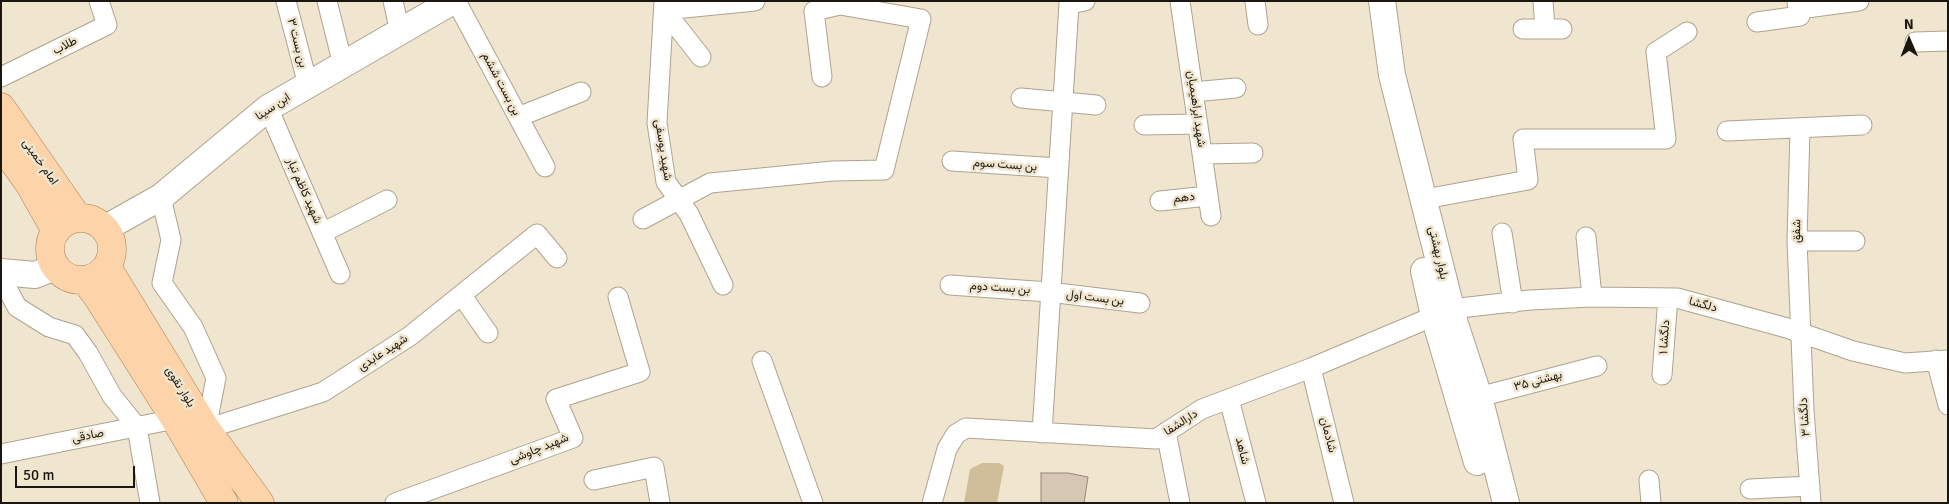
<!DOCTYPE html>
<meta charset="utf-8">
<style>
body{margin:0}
#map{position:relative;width:1949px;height:504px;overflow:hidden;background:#f0e5cf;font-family:Signika,sans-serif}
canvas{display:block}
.frame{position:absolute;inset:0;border:2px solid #1b1710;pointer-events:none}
.north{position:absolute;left:1884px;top:15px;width:50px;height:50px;-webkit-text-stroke:4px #f0e5cf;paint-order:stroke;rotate:359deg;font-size:14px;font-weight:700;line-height:20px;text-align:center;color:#1b1710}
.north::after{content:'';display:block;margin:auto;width:18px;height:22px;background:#1b1710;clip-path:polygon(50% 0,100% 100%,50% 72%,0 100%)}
.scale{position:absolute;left:15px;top:466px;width:120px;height:22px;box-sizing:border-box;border:2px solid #1b1710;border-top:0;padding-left:6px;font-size:15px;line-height:18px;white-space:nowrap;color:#1b1710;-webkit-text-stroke:4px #f0e5cf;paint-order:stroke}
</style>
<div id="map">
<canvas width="1949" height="504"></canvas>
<div class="frame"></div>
<div class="north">N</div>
<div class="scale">50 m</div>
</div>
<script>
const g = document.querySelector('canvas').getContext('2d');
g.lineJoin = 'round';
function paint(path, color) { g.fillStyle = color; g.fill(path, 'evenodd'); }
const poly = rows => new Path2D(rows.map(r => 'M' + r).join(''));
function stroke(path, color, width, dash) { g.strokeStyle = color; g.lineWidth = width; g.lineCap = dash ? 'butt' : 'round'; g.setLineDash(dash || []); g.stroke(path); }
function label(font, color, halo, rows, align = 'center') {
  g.font = font + ' Signika,Vazirmatn,sans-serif'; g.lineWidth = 5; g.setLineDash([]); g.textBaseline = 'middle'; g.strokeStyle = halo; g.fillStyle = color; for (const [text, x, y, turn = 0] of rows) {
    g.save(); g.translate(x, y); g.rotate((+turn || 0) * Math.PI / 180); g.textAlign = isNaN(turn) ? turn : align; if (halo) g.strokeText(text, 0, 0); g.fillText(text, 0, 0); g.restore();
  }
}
paint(poly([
 [982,463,999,463,1004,466,997,503,964,503,970,469]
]), '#d0be9a');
const building = poly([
 [1041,473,1068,473,1088,477,1084,503,1041,503,1041,473]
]);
paint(building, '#d6c6b4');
stroke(building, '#968775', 1);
const minor = poly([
 [286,1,308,85],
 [327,1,343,65],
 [393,1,400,32],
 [456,1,545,167],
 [664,1,657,123,666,182,689,214,723,285],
 [1180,1,1211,216],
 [1255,1,1258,25],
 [1543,1,1545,29],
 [1799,9,1859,1],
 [1757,22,1800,16,1797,2],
 [1523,29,1562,29],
 [1915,42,1948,41],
 [701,57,664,10,755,1],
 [1,77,107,25,99,1],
 [1193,92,1236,88],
 [1021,98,1096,105],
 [268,108,340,274],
 [518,117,581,92],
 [1144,125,1198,124],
 [1800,129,1797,241,1804,410,1811,503],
 [1727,131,1862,125],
 [1202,154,1253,153],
 [952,161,1058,168],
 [161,197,171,240,162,283,193,327,216,378,206,429,323,392,410,336,537,234,557,258],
 [1425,199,1528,180,1523,139,1666,139,1656,52,1687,32],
 [1160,201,1208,196],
 [643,219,710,183,833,171,884,170,921,19,840,5,814,11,822,77],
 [322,233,387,200],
 [1502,233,1513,303],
 [1586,237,1592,297],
 [1797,241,1855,241],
 [1,277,17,307,49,327,75,335,88,353,112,396,137,427,150,503],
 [950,285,1049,292,1140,303],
 [462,296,488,333],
 [1936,360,1948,405],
 [762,361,813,503],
 [1311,368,1344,503],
 [1662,375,1668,298],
 [1479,397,1597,366],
 [1229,399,1256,503],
 [1166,432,1180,503],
 [1042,433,1069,4,1085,1],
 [1,454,175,419],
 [594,480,654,467,660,503],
 [1649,480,1651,503],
 [1750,489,1810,486],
 [395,503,573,438,556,399,640,372,618,297],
 [932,503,947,449,956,434,966,428,1156,439,1202,409,1311,368,1451,309,1530,300,1592,297,1677,298,1787,328,1853,351,1905,363,1948,360]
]);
const secondary = poly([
 [1382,1,1392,75,1455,324,1479,397,1506,503],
 [104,229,161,197,268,108,453,1],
 [1424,271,1434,316,1477,462],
 [1,272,35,275,55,267]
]);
const primary = poly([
 [1,107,78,218],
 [1,144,30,185,56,231],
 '50 249a31 31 0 1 1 62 0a31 31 0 1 1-62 0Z',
 [107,267,206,429,260,503],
 [85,280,97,296,175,419,224,503]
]);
stroke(minor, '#ada38f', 21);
stroke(secondary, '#ada38f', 28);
stroke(primary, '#ad7e4e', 29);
stroke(minor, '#fff', 19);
stroke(secondary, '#fff', 26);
stroke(primary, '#fdd3a9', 28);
label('12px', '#1b1710', '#f0e5cf', [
 ["بن بست ۳",297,43,76],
 ["طلاب",65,46,-27],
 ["بن بست ششم",501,84,62],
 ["ابن سینا",273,107,-34],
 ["شهید ابراهیمیان",1196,109,82],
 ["شهید یوسفی",663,150,81],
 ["امام خمینی",40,162,55],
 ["بن بست سوم",1005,165,4],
 ["شهید کاظم تبار",304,191,66],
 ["دهم",1184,198,-6],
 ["شفق",1797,231,-89],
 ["بلوار بهشتی",1438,253,77],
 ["بن بست دوم",1000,288,4],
 ["بن بست اول",1095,298,7],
 ["دلگشا",1703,305,15],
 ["دلگشا ۱",1665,337,-86],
 ["شهید عابدی",383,353,-33],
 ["بهشتی ۳۵",1538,381,-15],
 ["بلوار نقوی",180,387,58],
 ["دلگشا ۳",1805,417,-94],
 ["دارالشفا",1181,423,-33],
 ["شادمان",1328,435,76],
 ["صادقی",88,436,-11],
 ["شهید چاوشی",539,449,-22],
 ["شاهد",1242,451,76]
]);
</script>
